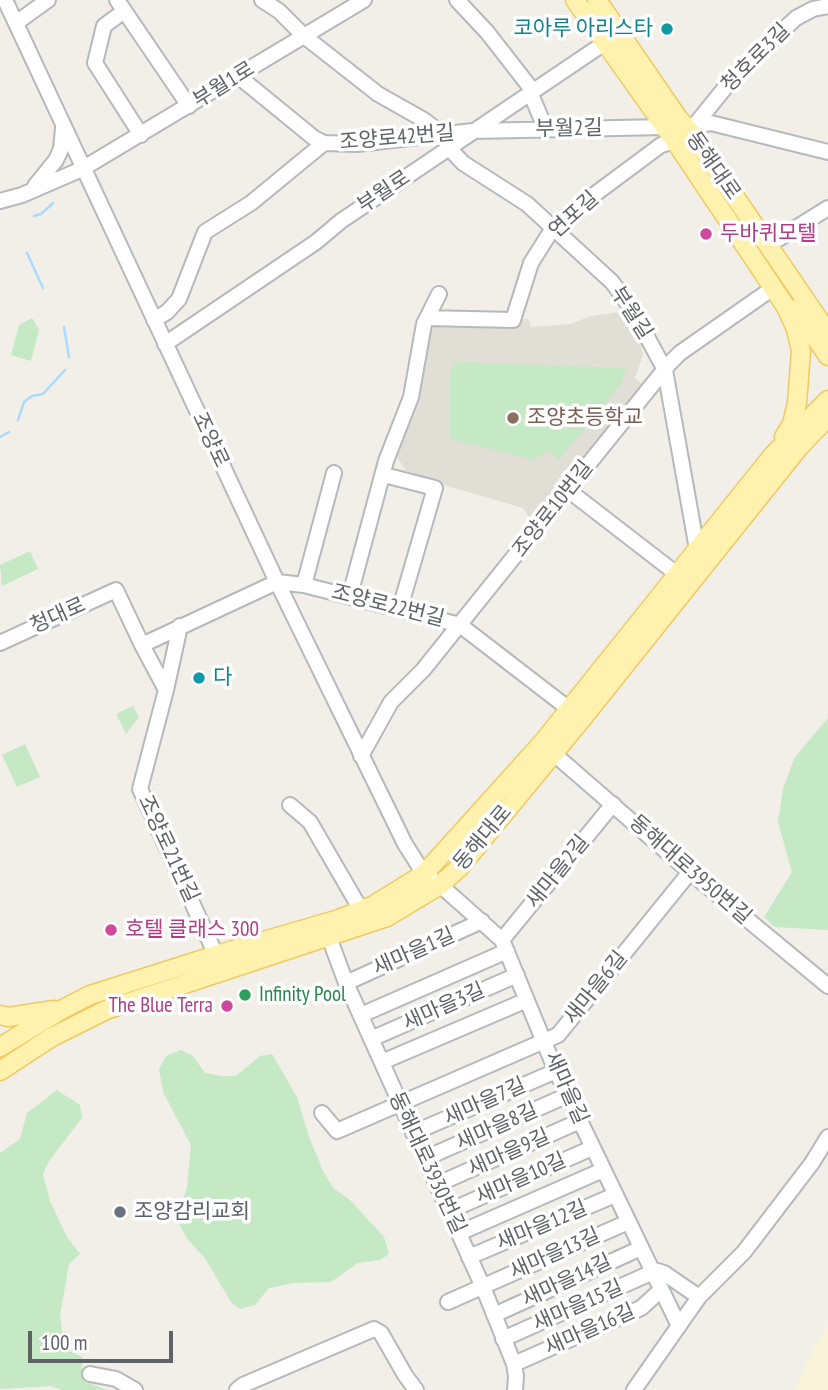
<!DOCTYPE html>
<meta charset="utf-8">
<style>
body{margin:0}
#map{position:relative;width:828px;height:1390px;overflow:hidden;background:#f1efe8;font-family:"PT Sans Narrow",sans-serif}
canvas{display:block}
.scale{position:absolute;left:28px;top:1331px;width:145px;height:32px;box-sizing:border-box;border:4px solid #5f6368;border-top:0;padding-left:9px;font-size:21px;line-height:24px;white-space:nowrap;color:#5f6368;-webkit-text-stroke:5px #fff;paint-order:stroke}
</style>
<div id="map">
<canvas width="828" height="1390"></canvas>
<div class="scale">100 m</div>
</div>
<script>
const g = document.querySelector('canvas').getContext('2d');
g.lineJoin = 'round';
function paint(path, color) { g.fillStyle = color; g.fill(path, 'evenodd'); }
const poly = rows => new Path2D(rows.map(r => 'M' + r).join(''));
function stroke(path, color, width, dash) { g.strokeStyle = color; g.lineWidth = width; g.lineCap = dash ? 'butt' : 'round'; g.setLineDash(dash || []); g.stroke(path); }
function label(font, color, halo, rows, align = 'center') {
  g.font = font + ' "PT Sans Narrow","Noto Sans KR",sans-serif'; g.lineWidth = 7; g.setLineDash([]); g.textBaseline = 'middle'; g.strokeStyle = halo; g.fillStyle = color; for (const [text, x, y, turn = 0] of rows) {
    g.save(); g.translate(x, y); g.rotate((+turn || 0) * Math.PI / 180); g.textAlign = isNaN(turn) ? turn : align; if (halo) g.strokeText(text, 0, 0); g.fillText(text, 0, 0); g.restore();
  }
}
paint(poly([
 [628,311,635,317,643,355,635,378,642,384,532,522,523,508,451,487,406,471,397,457,416,401,430,332,435,322,529,319,531,327,571,324,590,316]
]), '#e1ded6');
paint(poly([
 [32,318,39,330,31,361,11,355,19,325],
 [457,362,626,368,622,382,559,460,548,450,535,460,450,439,450,371],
 [30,551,38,569,2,586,0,565],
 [133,706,139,717,126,734,116,714],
 [828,718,828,930,775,927,764,917,792,872,778,822,783,789,795,757],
 [25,744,40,777,17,787,2,755],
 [181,1050,193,1056,205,1073,222,1076,236,1076,260,1056,272,1054,297,1097,309,1137,323,1171,333,1188,350,1200,384,1237,389,1254,380,1260,358,1263,331,1282,293,1283,269,1288,255,1305,240,1309,231,1302,205,1258,188,1240,176,1219,187,1188,191,1145,163,1092,159,1069,166,1056],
 [57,1090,80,1105,82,1118,49,1161,43,1174,50,1201,67,1237,80,1254,69,1264,60,1315,64,1348,82,1357,83,1380,106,1390,62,1390,51,1386,0,1389,0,1153,20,1139,27,1113]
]), '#c5e8c5');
paint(poly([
 [828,1325,828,1390,795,1390,817,1341]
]), '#fbf3d9');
stroke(poly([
 [34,216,41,214,53,203],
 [27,253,43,288],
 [64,327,69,357],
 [18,420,24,402,32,396,43,394,65,370],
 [0,437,9,432]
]), '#aadaff', 2.5);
const minor = poly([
 [5,0,277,582,405,844,424,874,440,885,502,940,556,1071,679,1326],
 [117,0,189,106],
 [262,0,279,11,304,36,378,94,424,120,442,134],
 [457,0,487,32,533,91],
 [124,11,104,26,95,63,141,135],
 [16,23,48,0],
 [238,76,314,138,324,143],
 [530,92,546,130],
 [697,126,711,123,828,152],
 [690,131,737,73,796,18,813,9,828,6],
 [449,148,463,163,527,204,612,282,632,309,665,370,697,549],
 [35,186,56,160,61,149,63,128],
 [0,201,22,195,82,169,364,0],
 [767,246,828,208],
 [427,318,513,320,531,263,553,228,583,203,661,145,675,141],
 [154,320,167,312,179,299,205,232,251,203,324,143,357,144,473,131,665,127],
 [165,344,316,242,341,221,606,42],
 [384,475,435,488,400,608],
 [568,490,678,575],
 [304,585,334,473],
 [350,595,386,461,411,397,424,324,439,294],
 [0,643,116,590,142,645],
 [166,690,180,626],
 [553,753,690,872,828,986],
 [361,756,391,702,423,670,669,364,680,353,773,288],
 [290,805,310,822,361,910],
 [329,937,346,983,483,1287,514,1364,516,1376,515,1390],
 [502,940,613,804],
 [216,955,140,789,166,690,142,645,277,582,304,585,460,625,569,709],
 [346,983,482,921],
 [361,1015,507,951],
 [371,1039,517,975],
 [382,1062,527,1000],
 [322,1113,337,1131,558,1035,690,872],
 [413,1133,556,1071],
 [426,1158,568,1095],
 [438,1184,580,1121],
 [449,1211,592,1148],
 [459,1233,603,1170],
 [469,1257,615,1195],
 [651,1269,664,1273,699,1297],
 [448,1302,628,1222],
 [494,1315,641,1248],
 [503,1339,653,1272],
 [514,1364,641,1308,661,1290],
 [90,1374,116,1379,135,1390],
 [237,1390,243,1385,374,1329,381,1333,405,1375,416,1390],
 [634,1390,699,1297,744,1252,812,1163,828,1137]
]);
const major = poly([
 [575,0,675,141,786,307,796,329,801,351,797,403,792,424,784,437],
 [597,0,678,118,690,131,828,333],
 [796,309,828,356],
 [0,1015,8,1017,54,1010],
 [0,1047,61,1010,90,995,216,955,339,919,374,905,424,874,543,742,773,455,828,400],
 [0,1071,52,1037,106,1010,387,917,440,885,459,868,581,720,800,446,828,417]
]);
stroke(minor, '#b5b8bc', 18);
stroke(major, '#f2c960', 21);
stroke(minor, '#fff', 14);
stroke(major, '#fff2af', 18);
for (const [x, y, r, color] of [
 [667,29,7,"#0f9aa8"],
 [706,234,7,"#d1479c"],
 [513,418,7,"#8d6e63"],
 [199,678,7,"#0f9aa8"],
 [111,930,7,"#d1479c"],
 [245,995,7,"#2e9e5b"],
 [227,1006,7,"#d1479c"],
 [120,1212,7,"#6b7280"]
]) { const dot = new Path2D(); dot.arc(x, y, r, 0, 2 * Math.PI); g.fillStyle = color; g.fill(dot); stroke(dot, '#fff', 2.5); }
label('21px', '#0d838f', '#fff', [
 ["코아루 아리스타",653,29],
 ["다",213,678,"left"]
], 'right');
label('21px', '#5f6368', '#fff', [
 ["청호로3길",756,58,-45],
 ["부월1로",224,85,-32],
 ["부월2길",569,129,-1],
 ["조양로42번길",397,138,-5],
 ["동해대로",713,166,55],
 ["부월로",384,192,-34],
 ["연포길",574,215,-42],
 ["부월길",631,313,57],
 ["조양로",210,440,65],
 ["조양로10번길",553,509,-52],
 ["조양로22번길",388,606,14],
 ["청대로",58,616,-24],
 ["동해대로",483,838,-50],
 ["조양로21번길",168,849,65],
 ["동해대로3950번길",690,870,41],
 ["새마을2길",558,872,-51],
 ["새마을1길",414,952,-24],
 ["새마을6길",596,988,-51],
 ["새마을3길",444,1007,-24],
 ["새마을길",566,1088,66],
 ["새마을7길",485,1102,-24],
 ["새마을8길",497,1127,-24],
 ["새마을9길",509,1153,-24],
 ["동해대로3930번길",427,1163,65],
 ["새마을10길",521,1179,-24],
 ["새마을12길",542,1226,-23],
 ["새마을13길",555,1254,-24],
 ["새마을14길",567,1281,-25],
 ["새마을15길",578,1306,-24],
 ["새마을16길",590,1330,-24]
]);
label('21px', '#b23c85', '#fff', [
 ["두바퀴모텔",720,234],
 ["호텔 클래스 300",125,930],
 ["The Blue Terra",213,1006,"right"]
], 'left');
label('21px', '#785e54', '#fff', [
 ["조양초등학교",527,418]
], 'left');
label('21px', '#27864d', '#fff', [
 ["Infinity Pool",259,995]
], 'left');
label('21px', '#5b616d', '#fff', [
 ["조양감리교회",134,1212]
], 'left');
</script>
